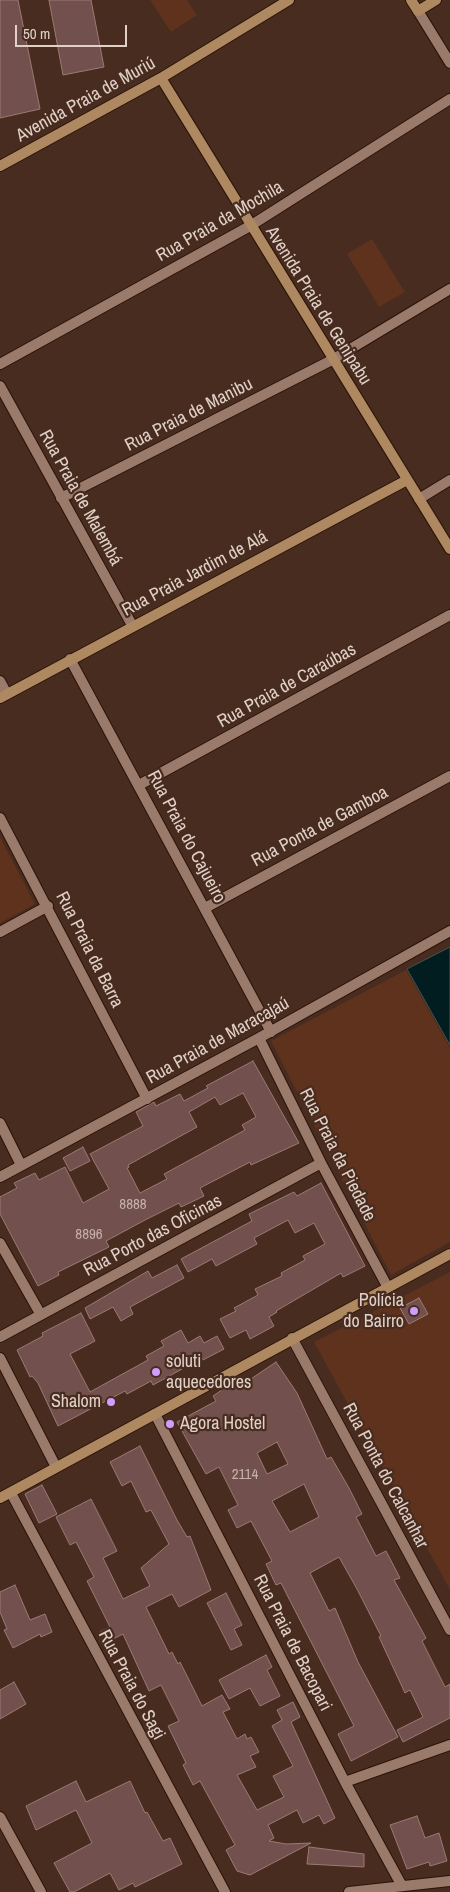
<!DOCTYPE html>
<meta charset="utf-8">
<style>
body{margin:0}
#map{position:relative;width:450px;height:1892px;overflow:hidden;background:#472c1f;font-family:"Archivo Narrow",sans-serif}
canvas{display:block}
.scale{position:absolute;left:15px;top:25px;width:112px;height:22px;box-sizing:border-box;border:2px solid #e1d0c7;border-top:0;padding-left:6px;font-size:15px;line-height:18px;white-space:nowrap;color:#e1d0c7;-webkit-text-stroke:4px #472c1f;paint-order:stroke}
</style>
<div id="map">
<canvas width="450" height="1892"></canvas>
<div class="scale">50 m</div>
</div>
<script>
const g = document.querySelector('canvas').getContext('2d');
g.lineJoin = 'round';
function paint(path, color) { g.fillStyle = color; g.fill(path, 'evenodd'); }
const poly = rows => new Path2D(rows.map(r => 'M' + r).join(''));
function stroke(path, color, width, dash) { g.strokeStyle = color; g.lineWidth = width; g.lineCap = dash ? 'butt' : 'round'; g.setLineDash(dash || []); g.stroke(path); }
function label(font, color, halo, rows, align = 'center') {
  g.font = font + ' "Archivo Narrow",sans-serif'; g.lineWidth = 4.5; g.setLineDash([]); g.textBaseline = 'middle'; g.strokeStyle = halo; g.fillStyle = color; for (const [text, x, y, turn = 0] of rows) {
    g.save(); g.translate(x, y); g.rotate((+turn || 0) * Math.PI / 180); g.textAlign = isNaN(turn) ? turn : align; if (halo) g.strokeText(text, 0, 0); g.fillText(text, 0, 0); g.restore();
  }
}
paint(poly([
 [150,0,187,0,197,15,171,32],
 [372,239,405,292,379,307,347,254],
 [0,837,35,904,0,923],
 [406,970,450,1048,450,1242,391,1275,271,1041],
 [450,1272,450,1590,314,1342]
]), '#5e321c');
const water = poly([
 [450,947,450,1045,407,969,450,947]
]);
paint(water, '#011d1f');
stroke(water, '#445351', 1);
const building = poly([
 [0,0,18,0,40,109,0,118,0,0],
 [49,0,91,0,104,67,63,75,49,0],
 [253,1061,299,1143,251,1165,250,1162,200,1188,204,1196,181,1207,179,1203,145,1220,106,1241,109,1247,58,1272,59,1275,38,1286,0,1214,0,1197,17,1188,14,1183,35,1173,39,1180,65,1167,83,1203,109,1189,90,1154,143,1126,136,1112,154,1102,156,1106,180,1094,184,1101,208,1088,206,1086,253,1061],
 [243,1093,256,1117,242,1125,245,1130,164,1174,167,1179,140,1193,127,1168,129,1167,128,1165,197,1127,189,1112,215,1097,220,1105,243,1093],
 [83,1147,90,1161,70,1171,63,1158,83,1147],
 [321,1183,365,1266,343,1277,341,1273,276,1311,277,1312,269,1317,274,1326,250,1339,246,1330,230,1338,220,1319,236,1311,234,1308,258,1295,255,1289,282,1276,281,1273,305,1260,303,1256,325,1244,314,1223,295,1233,288,1220,254,1238,257,1244,216,1266,212,1259,188,1272,181,1259,252,1221,249,1214,294,1192,297,1196,321,1183],
 [177,1265,184,1278,130,1307,133,1314,121,1321,113,1307,90,1319,85,1308,148,1271,152,1278,177,1265],
 [419,1298,428,1314,409,1324,400,1308,419,1298],
 [81,1313,95,1341,70,1354,90,1392,148,1360,146,1356,164,1346,161,1341,181,1330,188,1343,200,1336,204,1343,217,1336,224,1349,203,1360,202,1358,153,1385,151,1381,127,1394,125,1391,58,1426,38,1383,32,1376,30,1377,17,1350,43,1336,42,1333,81,1313],
 [276,1362,297,1393,327,1459,331,1457,349,1488,362,1514,356,1517,376,1556,386,1551,400,1578,394,1580,426,1638,422,1641,445,1687,450,1684,450,1718,403,1742,397,1730,423,1717,410,1690,405,1693,379,1637,381,1636,357,1589,339,1557,310,1573,329,1611,335,1608,358,1662,398,1737,351,1761,338,1734,354,1726,281,1583,276,1585,266,1564,272,1561,251,1521,237,1528,228,1510,238,1505,219,1467,206,1474,177,1422,216,1401,213,1396,235,1381,239,1387,276,1362],
 [277,1442,288,1464,267,1474,257,1453,277,1442],
 [304,1484,319,1517,290,1532,272,1501,304,1484],
 [140,1446,177,1520,187,1537,190,1536,211,1590,179,1607,172,1594,146,1607,169,1654,172,1652,178,1664,180,1662,202,1706,222,1695,230,1709,223,1712,237,1739,245,1734,247,1739,251,1737,259,1752,250,1756,256,1767,237,1775,257,1810,284,1797,273,1776,293,1766,272,1726,282,1720,277,1710,293,1702,300,1717,291,1722,335,1818,324,1824,319,1815,303,1823,297,1810,268,1825,274,1838,269,1841,286,1844,311,1843,250,1875,237,1871,226,1850,235,1845,200,1781,193,1785,183,1765,186,1763,168,1726,179,1721,161,1685,149,1691,123,1634,105,1643,100,1632,110,1627,87,1581,94,1577,76,1542,70,1545,56,1517,91,1499,117,1551,103,1558,123,1599,150,1586,141,1568,169,1544,151,1510,146,1512,131,1481,122,1486,110,1462,140,1446],
 [42,1485,57,1514,39,1523,25,1494,42,1485],
 [15,1585,30,1620,45,1614,52,1632,41,1637,40,1634,13,1648,4,1630,7,1629,0,1612,0,1592,15,1585],
 [226,1593,242,1625,234,1629,242,1645,231,1650,207,1603,226,1593],
 [266,1655,272,1667,267,1670,280,1696,260,1706,250,1688,229,1699,219,1680,266,1655],
 [14,1682,26,1704,0,1719,0,1690,14,1682],
 [76,1781,86,1802,130,1781,145,1813,147,1812,163,1841,170,1838,182,1864,135,1887,133,1883,119,1890,110,1873,74,1892,70,1892,54,1863,92,1843,76,1810,36,1830,26,1806,76,1781],
 [417,1816,425,1838,439,1833,447,1861,430,1866,429,1862,407,1869,390,1825,417,1816],
 [309,1847,364,1854,364,1867,307,1864,309,1847]
]);
paint(building, '#71504d');
stroke(building, '#9d7975', 1);
const street = poly([
 [418,11,450,63],
 [0,364,250,226,450,99],
 [0,386,132,625],
 [61,498,332,360,450,289],
 [419,499,450,480],
 [70,659,271,1032],
 [0,681,7,694],
 [139,785,450,615],
 [0,818,147,1099],
 [205,908,450,776],
 [0,932,48,906],
 [259,1038,321,1163,387,1286],
 [0,1123,21,1165],
 [0,1177,259,1038,450,931],
 [0,1243,41,1315],
 [0,1337,321,1163],
 [292,1338,450,1630],
 [0,1358,56,1467],
 [155,1414,345,1782,402,1886],
 [11,1493,225,1892],
 [345,1782,450,1745],
 [0,1817,41,1892],
 [349,1892,450,1881]
]);
const secondary = poly([
 [411,0,418,11,436,0],
 [161,78,450,549],
 [0,166,161,78,289,0],
 [0,698,407,480],
 [0,1498,450,1254]
]);
stroke(street, '#2c1307', 12);
stroke(secondary, '#2c1307', 12);
stroke(street, '#9a7a6b', 10);
stroke(secondary, '#ae8860', 10);
for (const [x, y, r, color] of [
 [414,1311,5,"#d09dfe"],
 [156,1372,5,"#d09dfe"],
 [111,1402,5,"#d09dfe"],
 [170,1424,5,"#d09dfe"]
]) { const dot = new Path2D(); dot.arc(x, y, r, 0, 2 * Math.PI); g.fillStyle = color; g.fill(dot); stroke(dot, '#472c1f', 2); }
label('15px', '#c5b0a8', null, [
 ["8888",133,1205],
 ["8896",89,1235],
 ["2114",245,1475]
]);
label('18px', '#e1d0c7', '#472c1f', [
 ["Avenida Praia de Muriú",86,100,-29],
 ["Rua Praia da Mochila",220,222,-30],
 ["Avenida Praia de Genipabu",318,306,58],
 ["Rua Praia de Manibu",189,415,-27],
 ["Rua Praia de Malembá",80,498,61],
 ["Rua Praia Jardim de Alá",195,574,-28],
 ["Rua Praia de Caraúbas",287,686,-29],
 ["Rua Ponta de Gamboa",320,827,-28],
 ["Rua Praia do Cajueiro",186,837,62],
 ["Rua Praia da Barra",89,950,63],
 ["Rua Praia de Maracajaú",218,1041,-29],
 ["Rua Praia da Piedade",337,1155,63],
 ["Rua Porto das Oficinas",153,1236,-28],
 ["Rua Ponta do Calcanhar",385,1476,62],
 ["Rua Praia de Bacopari",292,1643,63],
 ["Rua Praia do Sagi",131,1685,62]
]);
label('18px', '#e1d0c7', '#472c1f', [
 ["Polícia",404,1301],
 ["do Bairro",404,1322],
 ["soluti",166,1362,"left"],
 ["aquecedores",166,1383,"left"],
 ["Shalom",101,1402],
 ["Agora Hostel",180,1424,"left"]
], 'right');
</script>
